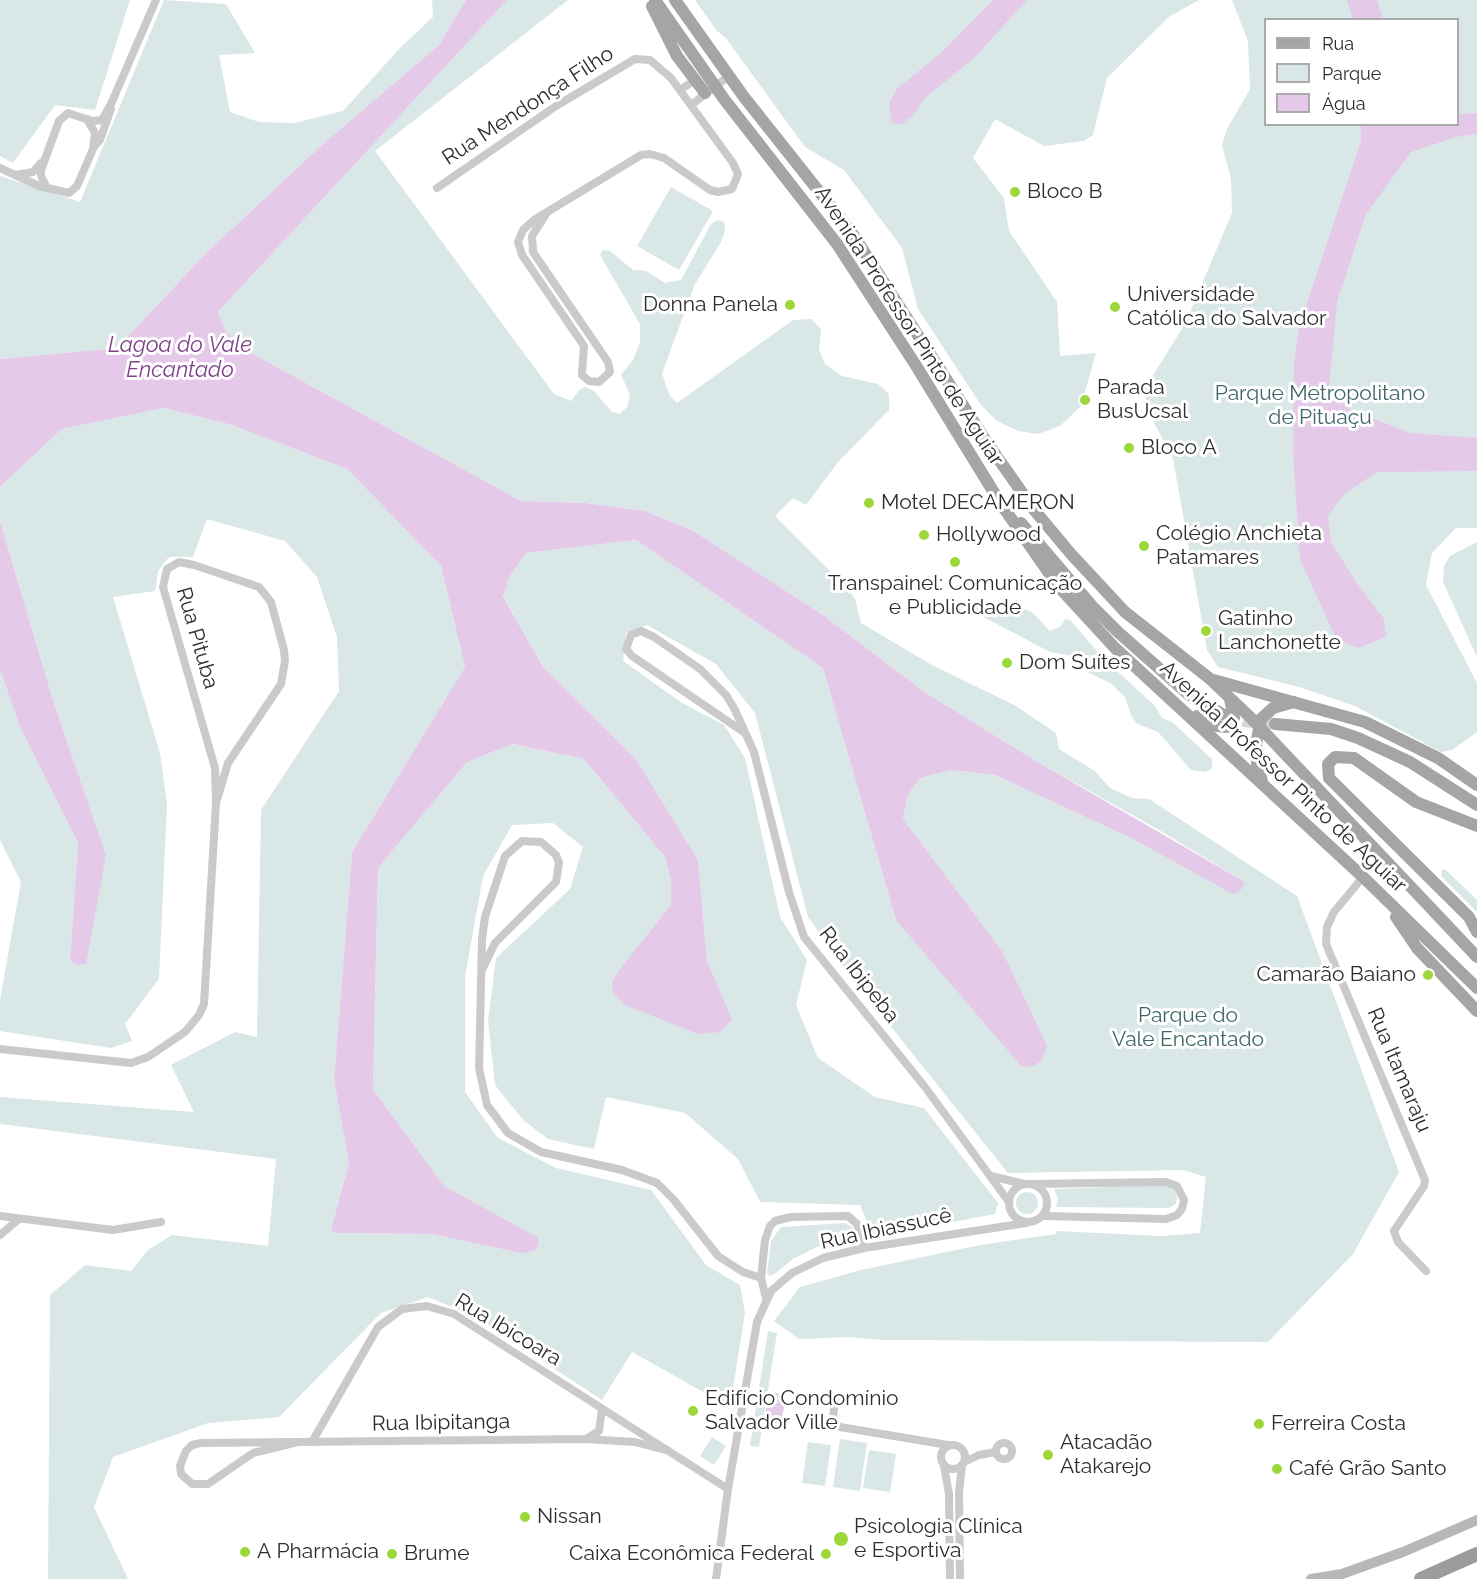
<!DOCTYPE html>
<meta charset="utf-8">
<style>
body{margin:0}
#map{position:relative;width:1477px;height:1579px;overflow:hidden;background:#fff;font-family:Raleway,sans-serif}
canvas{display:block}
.legend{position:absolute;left:1264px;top:18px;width:195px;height:108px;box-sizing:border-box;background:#fff;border:2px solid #ababab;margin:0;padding:8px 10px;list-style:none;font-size:18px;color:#2d2d2d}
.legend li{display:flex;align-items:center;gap:12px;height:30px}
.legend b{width:30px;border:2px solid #ababab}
</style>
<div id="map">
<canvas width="1477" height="1579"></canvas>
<ul class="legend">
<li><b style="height:8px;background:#a5a5a5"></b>Rua</li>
<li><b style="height:16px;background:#d9e7e6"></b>Parque</li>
<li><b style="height:16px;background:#e4c9e9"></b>Água</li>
</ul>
</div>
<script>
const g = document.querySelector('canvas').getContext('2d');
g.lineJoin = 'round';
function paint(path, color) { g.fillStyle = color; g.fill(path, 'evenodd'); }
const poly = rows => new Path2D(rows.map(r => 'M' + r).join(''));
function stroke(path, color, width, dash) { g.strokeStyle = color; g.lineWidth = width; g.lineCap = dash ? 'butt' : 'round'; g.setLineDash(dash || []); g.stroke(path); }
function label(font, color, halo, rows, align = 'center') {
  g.font = font + ' Raleway,sans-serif'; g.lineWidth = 6; g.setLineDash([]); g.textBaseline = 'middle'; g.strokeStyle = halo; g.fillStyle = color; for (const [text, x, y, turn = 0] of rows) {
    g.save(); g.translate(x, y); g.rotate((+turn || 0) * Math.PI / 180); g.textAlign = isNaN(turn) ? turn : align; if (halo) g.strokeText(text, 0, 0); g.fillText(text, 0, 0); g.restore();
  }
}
paint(poly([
 [0,0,130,0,95,110,55,105,13,163,0,156],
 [164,0,226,4,255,53,219,55,230,112,259,122,294,123,343,111,400,48,433,17,432,0,466,0,439,45,323,144,207,252,117,348,0,359,0,176,80,202],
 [507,0,568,0,375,151,554,394,571,401,579,390,585,387,593,390,612,412,620,414,628,406,630,394,621,375,633,360,640,342,640,324,600,255,603,250,610,251,633,270,646,271,665,283,681,280,711,224,718,220,724,222,725,231,721,242,694,286,662,374,670,396,677,403,793,320,811,319,821,329,819,349,825,364,842,376,878,384,889,394,889,410,838,462,806,505,793,498,775,516,848,589,855,599,861,623,932,665,1016,706,1056,733,1059,749,1095,771,1110,788,1132,798,1149,799,1297,896,1399,1172,1353,1254,1268,1342,884,1340,849,1337,799,1339,774,1321,800,1287,861,1270,980,1245,1056,1234,1057,1231,1161,1236,1200,1233,1206,1177,1183,1170,1008,1173,848,973,808,917,755,713,716,664,647,625,626,633,623,661,682,703,724,725,745,758,780,917,807,960,796,1005,818,1058,875,1097,924,1108,998,1203,995,1214,873,1237,860,1205,760,1202,738,1159,685,1113,606,1097,594,1149,548,1139,523,1120,495,1085,488,1021,496,958,570,889,583,847,553,823,512,825,483,876,465,976,465,1092,498,1138,556,1168,651,1190,706,1265,740,1285,745,1313,730,1407,632,1352,602,1400,476,1317,428,1297,381,1313,279,1417,208,1423,113,1457,94,1507,128,1579,48,1579,50,1295,85,1265,131,1271,148,1250,172,1235,268,1246,276,1159,0,1124,0,1097,194,1112,171,1065,235,1032,257,1037,261,810,339,691,337,637,317,577,285,541,207,519,193,557,169,557,158,571,155,591,113,597,160,753,167,805,159,979,125,1024,132,1041,111,1048,0,1031,0,1000,21,882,0,840,0,670,20,727,78,843,70,960,106,855,53,700,0,521,0,487,62,429,164,408,232,425,347,469,441,566,465,667,352,852,334,1080,349,1163,331,1229,335,1233,431,1234,521,1253,536,1237,444,1186,373,1089,378,868,467,762,513,744,584,759,665,857,671,881,671,905,612,981,732,1019,707,960,698,860,636,759,543,667,503,595,510,576,526,553,636,540,823,668,896,920,1002,951,903,819,908,795,920,778,951,770,995,775,1133,839,1233,893,1245,882,1159,830,1036,761,926,693,823,615,692,530,645,511,586,503,521,501,244,349,225,330,218,312],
 [695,0,1199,0,1170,16,1107,78,1093,135,1084,141,1044,146,995,119,973,158,1004,198,1009,231,1057,302,1060,356,1096,353,1081,406,1060,426,1038,434,1018,431,997,421,981,405,918,309,902,248,844,170,805,147,725,37,717,31],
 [1232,0,1477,0,1477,528,1456,528,1432,553,1426,585,1477,683,1477,732,1452,750,1441,752,1355,706,1299,687,1218,667,1207,650,1173,459,1146,407,1145,388,1185,324,1232,213,1231,179,1222,145,1227,129,1250,89,1248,41],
 [1266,20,1458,20,1458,124,1266,124],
 [671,187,713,211,679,270,637,246],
 [1477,542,1477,657,1443,582,1444,566,1450,556],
 [977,604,998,607,1006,611,1021,608,1032,612,1050,631,1061,626,1065,619,1071,621,1105,660,1155,706,1162,718,1172,722,1212,759,1212,768,1206,772,1191,770,1158,732,1138,724,1132,718,1125,697,1110,683,1089,673,1081,661,1073,656,1050,652,978,614,975,608],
 [1442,869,1446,870,1477,900,1477,912,1441,876],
 [1167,1185,1174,1189,1177,1197,1176,1204,1169,1208,1056,1207,1058,1199,1054,1189],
 '1016 1203a11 11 0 1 1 22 0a11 11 0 1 1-22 0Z',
 [845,1223,853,1228,853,1237,847,1242,819,1246,793,1259,776,1273,770,1276,767,1273,771,1241,781,1227],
 [768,1331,777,1333,759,1447,750,1446],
 [712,1437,726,1446,714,1465,700,1456],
 [840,1439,867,1443,860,1491,833,1487],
 [808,1442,831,1445,825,1486,802,1483],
 [869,1450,896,1454,890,1492,863,1488]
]), '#d9e7e6');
paint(poly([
 [466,0,507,0,218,312,225,330,244,349,521,501,586,503,645,511,692,530,823,615,926,693,1036,761,1245,882,1240,891,1233,894,1133,839,995,775,951,770,920,778,908,795,903,819,1002,951,1047,1046,1042,1060,1033,1066,1022,1067,896,920,823,668,636,540,526,553,510,576,503,596,543,667,636,759,698,860,707,960,732,1019,720,1032,698,1034,625,1005,613,993,612,981,621,968,671,905,671,881,665,857,584,759,513,744,467,762,378,868,373,1089,444,1186,537,1237,539,1244,534,1251,521,1253,431,1234,335,1233,331,1229,349,1163,334,1080,352,852,465,667,441,566,347,469,232,425,164,408,62,429,0,487,0,359,117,348,207,252,323,144,439,45],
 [993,0,1027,0,973,59,926,97,914,114,902,124,892,123,889,103,897,89,944,50],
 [1347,0,1377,0,1383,19,1353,19],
 [1477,113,1477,134,1456,137,1411,152,1366,214,1337,302,1329,387,1349,409,1410,433,1477,438,1477,471,1377,472,1344,494,1328,516,1331,542,1356,582,1384,619,1386,637,1358,648,1336,639,1300,559,1293,452,1294,363,1299,327,1361,141,1361,125,1458,124,1458,114],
 [0,521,53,700,106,855,86,964,77,965,70,960,78,843,20,727,0,670],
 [773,1392,782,1395,784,1408,781,1420,773,1426,764,1425,766,1406,771,1406]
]), '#e4c9e9');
stroke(poly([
 [1226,715,1245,721,1275,724]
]), '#d5d5d5', 12, [12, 6]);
stroke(poly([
 [680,90,695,80],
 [691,105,729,76],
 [94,147,100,140,111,109],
 [0,168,39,186,69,193,77,186,93,149,95,133,87,119],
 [16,175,33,172,41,163],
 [47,188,41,176,41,170,59,121,68,113,92,121,102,120,111,104,156,0],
 [437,188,556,106,635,59,650,60,671,78,733,163,738,174,732,189,718,192,710,190,664,158,650,154,641,155,534,220,523,230,518,242,522,255,584,346,582,375,589,381,599,382,610,372,608,362,533,252,532,236,546,214],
 [745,733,632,656,626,649,631,635,641,631,654,637,700,669,726,695,735,710,754,752,789,892,804,937,925,1087,1009,1202],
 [1363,877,1334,912,1327,927,1326,944,1425,1180,1424,1186,1394,1231,1398,1242,1426,1271],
 [482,970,495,943,556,882,559,863,556,855,541,842,522,841,505,856,485,917,482,939,479,1068,487,1105,508,1133,541,1152,622,1170,657,1183,674,1200,718,1256,743,1272,761,1278],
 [0,1049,131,1063,148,1057,185,1032,199,1015,204,1004,216,803,215,768,163,587,167,569,179,562,194,565,259,587,271,602,284,650,285,661,281,684,228,763,216,803],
 [991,1176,1024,1184],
 '1009 1203a19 19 0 1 1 38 0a19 19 0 1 1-38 0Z',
 [1031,1184,1166,1182,1177,1186,1184,1200,1182,1209,1177,1215,1166,1219,1044,1216],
 [0,1216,113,1230,161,1222],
 [0,1235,19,1219],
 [766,1298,761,1278,765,1240,770,1226,775,1221,791,1217,848,1216,857,1224,864,1248],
 [835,1401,833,1418,834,1422,840,1427,948,1445],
 [586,1439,599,1431,602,1409],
 [298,1442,253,1453,208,1484,192,1484,181,1474,180,1466,186,1451,192,1445,201,1443,585,1439,635,1442,669,1451],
 [312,1442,378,1327,402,1309,427,1306,454,1314,728,1489],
 '996 1451a8 8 0 1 1 16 0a8 8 0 1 1-16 0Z',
 '941 1457a12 12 0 1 1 24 0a12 12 0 1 1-24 0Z',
 [964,1462,979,1455,996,1452],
 [944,1466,949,1494,950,1579],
 [716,1579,728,1489,757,1322,771,1291,792,1273,823,1258,864,1248,1026,1223],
 [960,1579,959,1492,962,1466]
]), '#cacaca', 8);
stroke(poly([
 [1311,1579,1342,1574,1403,1552,1477,1520]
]), '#b7b7b7', 10);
stroke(poly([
 [655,0,724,99,837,244,915,364,1001,504,1058,586,1115,648,1363,877,1477,988],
 [675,0,744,97,852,233,988,444,1035,511,1071,554,1125,612,1209,678,1251,718,1477,957],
 [652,6,677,56,705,93],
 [1021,523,1092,606,1118,632,1188,694,1222,714],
 [1210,679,1365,722,1438,758,1477,785],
 [1197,716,1217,726,1227,727,1234,718,1230,699],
 [1275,724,1331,729,1358,738,1410,762,1477,805],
 [1262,781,1257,764,1256,745,1261,719,1273,708,1294,702],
 [1477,826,1416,802,1354,758,1335,757,1328,764,1329,778,1469,917,1477,932],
 [1396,917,1417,948,1477,1011]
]), '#a5a5a5', 12);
stroke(poly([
 [1421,1579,1477,1554]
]), '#9c9c9c', 14);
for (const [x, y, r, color] of [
 [1015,192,6,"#9dd83b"],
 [790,305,6,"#9dd83b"],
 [1115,307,6,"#9dd83b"],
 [1085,400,6,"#9dd83b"],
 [1129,448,6,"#9dd83b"],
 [869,503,6,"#9dd83b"],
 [924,535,6,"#9dd83b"],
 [1144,546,6,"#9dd83b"],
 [955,562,6,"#9dd83b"],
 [1206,631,6,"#9dd83b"],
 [1007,663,6,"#9dd83b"],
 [1428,975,6,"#9dd83b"],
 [693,1411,6,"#9dd83b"],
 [1259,1424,6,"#9dd83b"],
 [1048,1455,6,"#9dd83b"],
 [1277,1469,6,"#9dd83b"],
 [525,1517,6,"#9dd83b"],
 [841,1539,8,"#9dd83b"],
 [245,1552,6,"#9dd83b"],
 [392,1554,6,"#9dd83b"],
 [826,1554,6,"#9dd83b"]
]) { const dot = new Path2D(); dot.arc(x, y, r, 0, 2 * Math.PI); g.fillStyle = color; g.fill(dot); stroke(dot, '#fff', 2); }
label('21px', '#2d2d2d', '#fff', [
 ["Rua Mendonça Filho",528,106,-33],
 ["Avenida Professor Pinto de Aguiar",909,326,57],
 ["Rua Pituba",197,638,74],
 ["Avenida Professor Pinto de Aguiar",1283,777,43],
 ["Rua Ibipeba",859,975,52],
 ["Rua Itamaraju",1399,1070,67],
 ["Rua Ibiassucê",886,1229,-12],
 ["Rua Ibicoara",508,1330,31],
 ["Rua Ibipitanga",441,1423,-1]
]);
label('21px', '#2d2d2d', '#fff', [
 ["Bloco B",1027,192],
 ["Universidade",1127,295],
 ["Católica do Salvador",1127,319],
 ["Donna Panela",778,305,"right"],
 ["Parada",1097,388],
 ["BusUcsal",1097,412],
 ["Bloco A",1141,448],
 ["Motel DECAMERON",881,503],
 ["Colégio Anchieta",1156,534],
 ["Patamares",1156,558],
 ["Hollywood",936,535],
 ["Transpainel: Comunicação",955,584,"center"],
 ["e Publicidade",955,608,"center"],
 ["Gatinho",1218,619],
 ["Lanchonette",1218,643],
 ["Dom Suítes",1019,663],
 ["Camarão Baiano",1416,975,"right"],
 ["Edifício Condomínio",705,1399],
 ["Salvador Ville",705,1423],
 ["Ferreira Costa",1271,1424],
 ["Atacadão",1060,1443],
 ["Atakarejo",1060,1467],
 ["Café Grão Santo",1289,1469],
 ["Nissan",537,1517],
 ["Psicologia Clínica",854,1527],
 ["e Esportiva",854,1551],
 ["A Pharmácia",257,1552],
 ["Brume",404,1554],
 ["Caixa Econômica Federal",814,1554,"right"]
], 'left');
label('21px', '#3e6665', '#fff', [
 ["Parque Metropolitano",1320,394],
 ["de Pituaçu",1320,418],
 ["Parque do",1188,1016],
 ["Vale Encantado",1188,1040]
]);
label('italic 22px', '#7e4189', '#fff', [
 ["Lagoa do Vale",180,345],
 ["Encantado",180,370]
]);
</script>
